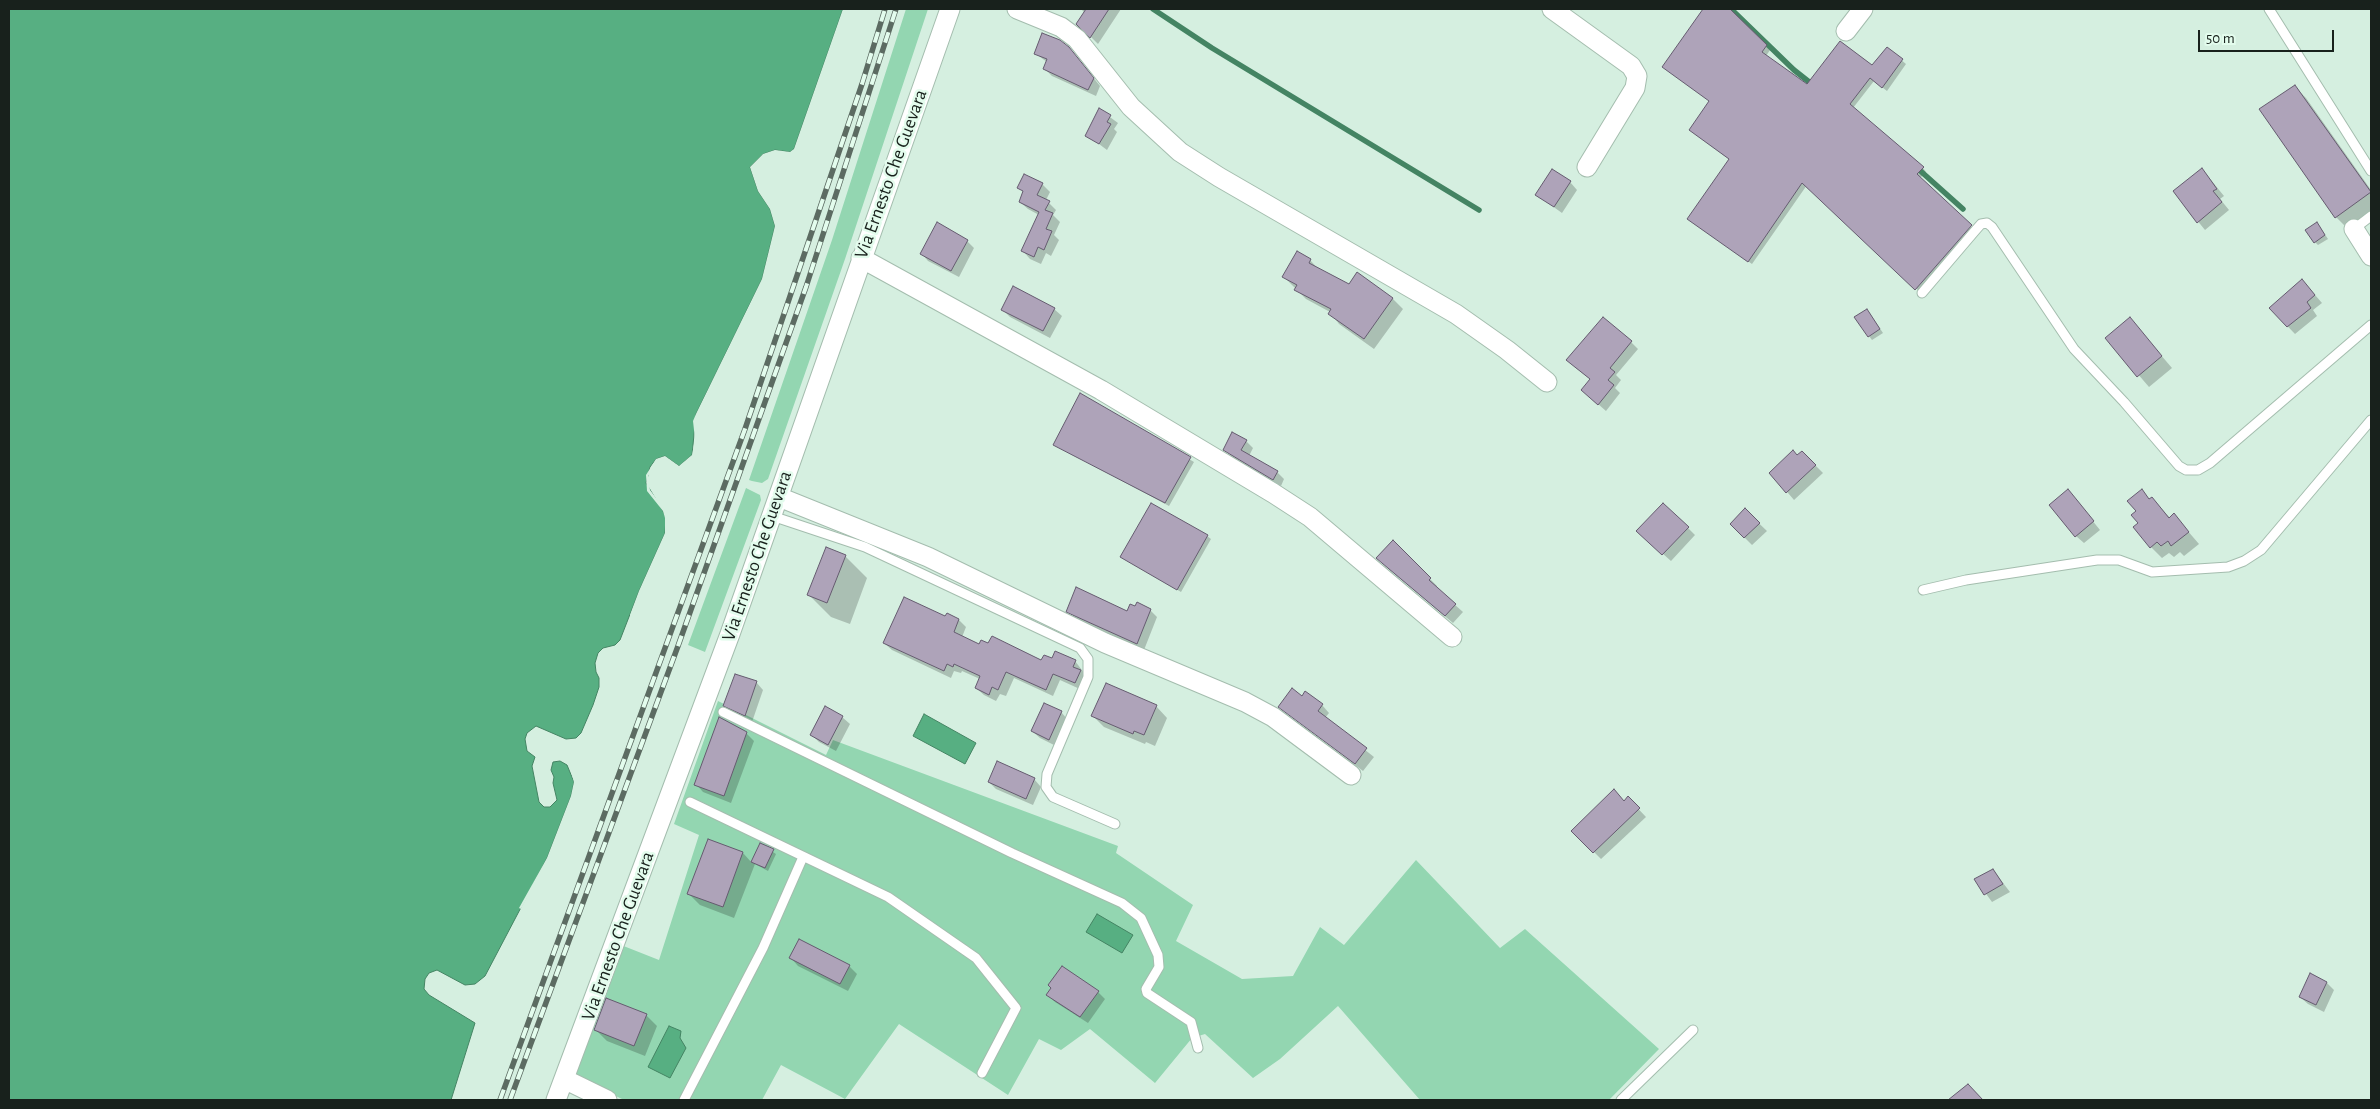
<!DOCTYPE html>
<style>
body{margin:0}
#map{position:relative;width:2380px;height:1109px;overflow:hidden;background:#d5efe0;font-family:"Alegreya Sans",sans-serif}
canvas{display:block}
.frame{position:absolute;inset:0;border:10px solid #18211c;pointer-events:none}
.scale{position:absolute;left:2198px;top:30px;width:136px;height:22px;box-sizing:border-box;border:2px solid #18211c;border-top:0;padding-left:6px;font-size:15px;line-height:18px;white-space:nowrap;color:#18211c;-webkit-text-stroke:4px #e3fced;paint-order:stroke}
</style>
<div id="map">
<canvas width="2380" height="1109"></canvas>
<div class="frame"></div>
<div class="scale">50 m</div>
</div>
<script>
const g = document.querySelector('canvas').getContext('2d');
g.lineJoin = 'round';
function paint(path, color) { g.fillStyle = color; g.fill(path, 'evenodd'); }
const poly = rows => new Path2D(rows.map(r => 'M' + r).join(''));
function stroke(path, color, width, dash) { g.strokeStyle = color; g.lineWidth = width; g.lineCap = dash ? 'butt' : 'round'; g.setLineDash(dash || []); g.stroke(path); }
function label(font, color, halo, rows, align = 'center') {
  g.font = font + ' "Alegreya Sans",sans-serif'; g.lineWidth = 5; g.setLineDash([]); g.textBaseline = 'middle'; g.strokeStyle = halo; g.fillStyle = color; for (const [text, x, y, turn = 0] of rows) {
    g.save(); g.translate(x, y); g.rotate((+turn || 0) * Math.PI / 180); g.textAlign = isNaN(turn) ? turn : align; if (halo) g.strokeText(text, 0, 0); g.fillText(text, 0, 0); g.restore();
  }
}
paint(poly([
 [906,9,928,9,845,259,768,479,762,483,752,481,749,480,832,240],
 [746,488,760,495,761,500,705,652,688,645],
 [718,701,826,755,833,740,1118,846,1116,853,1193,905,1176,941,1242,979,1293,976,1320,927,1344,945,1416,860,1500,948,1525,929,1659,1049,1609,1100,1420,1100,1338,1006,1280,1059,1253,1078,1205,1034,1192,1038,1155,1083,1090,1029,1061,1050,1039,1039,1008,1095,899,1024,845,1099,781,1065,762,1100,624,1100,573,1075,621,945,659,960,699,835,674,824]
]), '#93d6b1');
const water = poly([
 [9,9,843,9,794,149,790,152,775,150,763,154,750,167,758,191,770,209,775,226,762,279,696,414,692,455,679,466,665,456,656,459,650,467,646,483,663,511,666,518,665,533,639,591,620,640,615,645,603,648,598,653,595,663,596,672,599,678,599,687,593,705,581,733,576,738,566,739,536,726,527,733,525,739,527,751,535,757,532,766,539,802,544,807,550,807,557,800,553,783,554,777,551,770,553,762,560,761,567,765,574,782,571,796,547,858,485,976,475,984,465,985,437,970,429,973,425,979,424,989,429,995,475,1023,451,1100,9,1100,9,9],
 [924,714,976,743,965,764,913,736,924,714],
 [1097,914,1133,935,1122,953,1086,932,1097,914],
 [669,1026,681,1031,680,1038,686,1048,670,1078,648,1067,669,1026]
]);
paint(water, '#57af82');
stroke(water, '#448463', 1);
paint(poly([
 [843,9,845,9,844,15,796,150,791,155,775,153,764,156,753,168,760,190,773,208,777,226,764,280,698,415,694,456,679,469,665,459,658,462,648,476,650,490,665,510,668,517,668,534,631,618,630,615,639,591,665,533,665,518,663,511,647,491,646,475,656,459,665,456,679,466,692,455,695,439,693,421,696,414,762,279,775,226,770,209,758,191,750,167,763,154,775,150,790,152,794,149],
 [568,762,573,770,576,781,573,797,549,859,521,909,519,908,547,858,571,796,574,782]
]), '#d5efe0');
paint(poly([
 [1081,9,1121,9,1098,44,1078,24,1085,13],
 [1705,9,1728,9,1770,50,1766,56,1807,86,1873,66,1887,48,1906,64,1887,91,1874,81,1853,108,1923,168,1926,172,1920,178,1974,230,1920,292,1807,185,1752,264,1692,222,1730,160,1690,130,1711,102,1663,67],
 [1036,54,1076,56,1100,86,1096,96,1052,76,1045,69,1047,62],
 [2295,87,2306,98,2371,190,2371,211,2347,228,2336,217],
 [1099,109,1118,123,1114,129,1117,132,1107,150,1087,135],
 [2202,169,2224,196,2220,199,2229,210,2205,230,2174,192],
 [1024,176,1042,184,1050,192,1046,200,1056,210,1053,215,1060,222,1054,235,1059,240,1051,256,1046,253,1041,264,1030,259,1023,251,1039,215,1028,209,1020,202,1024,192,1019,187],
 [1570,182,1577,190,1562,213,1537,195],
 [938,224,967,241,974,248,959,277,928,261,922,254],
 [2320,227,2328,239,2318,245,2315,242],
 [1310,260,1320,271,1349,285,1357,274,1393,299,1403,309,1374,349,1339,324,1330,312,1306,299,1284,277],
 [2309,288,2322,303,2313,310,2317,316,2295,334,2271,309],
 [1054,309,1062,316,1050,338,1010,317,1003,310],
 [1870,314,1883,333,1872,340,1869,336],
 [2130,319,2172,368,2149,387,2107,338],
 [1631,342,1638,349,1616,375,1621,380,1615,388,1620,393,1606,411,1590,397,1591,380,1575,367],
 [1081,395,1194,462,1169,506,1055,445],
 [1246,441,1253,448,1249,456,1277,472,1284,479,1281,486,1232,457,1225,450],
 [1802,452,1823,473,1794,500,1771,473],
 [2141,491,2150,500,2152,498,2170,518,2174,515,2199,544,2184,556,2180,552,2174,557,2169,553,2162,558,2151,547,2140,524,2137,511],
 [2075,499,2100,530,2084,543,2076,536],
 [1745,510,1767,531,1752,545,1731,524],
 [1688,528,1695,535,1671,561,1645,538],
 [1207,536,1211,539,1181,592,1122,557],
 [1393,542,1437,586,1436,588,1463,612,1453,623,1385,566],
 [845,556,867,578,850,624,831,617,809,595],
 [1077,589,1128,613,1150,610,1157,617,1144,650,1075,618,1067,609],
 [946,618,959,620,966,627,962,637,980,645,1042,662,1052,660,1075,661,1088,678,1082,690,1060,680,1053,696,1014,678,1006,696,1000,694,996,701,984,695,976,688,980,679,962,671,961,673,954,671,951,678,892,650,884,643],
 [756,682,763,690,752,722,732,713,725,706],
 [1302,698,1322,705,1329,713,1325,718,1374,757,1363,771,1280,707],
 [1156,706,1167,718,1155,746,1146,742,1145,744,1104,727,1093,716],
 [1061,712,1068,720,1056,746,1040,738,1032,731],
 [842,717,850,724,836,751,819,742,812,735],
 [746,733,754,741,731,803,703,792,696,784],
 [1034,779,1041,787,1033,805,996,789,989,782],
 [1628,798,1646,817,1601,859,1573,831],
 [709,841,743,853,752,863,761,844,776,854,768,871,755,864,734,918,700,905,689,894],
 [1993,870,2010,892,1992,902,1976,880],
 [800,941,849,966,857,974,848,991,798,966,791,958],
 [2327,983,2334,990,2324,1012,2308,1004,2300,997],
 [1098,992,1105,999,1088,1023,1055,1002,1048,995],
 [646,1015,657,1026,645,1056,607,1041,596,1030]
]), '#0003');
stroke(poly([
 [1153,9,1212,48,1479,210],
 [1731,9,1794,70,1813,85],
 [1916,167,1963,209]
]), '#448463', 5.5);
const building = poly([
 [1086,9,1109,9,1090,38,1076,24,1086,9],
 [1703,9,1730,9,1767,45,1762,52,1807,84,1840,41,1872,65,1887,47,1903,59,1882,88,1870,78,1850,104,1924,167,1917,174,1972,225,1915,290,1802,183,1748,262,1687,219,1729,159,1689,130,1709,101,1662,67,1703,9],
 [1042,33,1060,40,1069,47,1094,78,1088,90,1043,69,1047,59,1034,54,1042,33],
 [2295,85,2371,192,2335,218,2259,109,2295,85],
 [1099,108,1111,115,1107,122,1111,124,1099,144,1085,136,1099,108],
 [2202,168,2217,189,2213,191,2222,202,2197,223,2173,191,2202,168],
 [1552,169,1571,181,1554,207,1535,195,1552,169],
 [1024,174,1043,183,1037,195,1050,201,1045,210,1053,213,1046,229,1052,231,1044,250,1038,247,1034,257,1021,251,1039,212,1019,202,1023,191,1017,188,1024,174],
 [937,222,968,240,951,271,920,254,937,222],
 [2317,222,2325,235,2314,243,2305,230,2317,222],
 [1297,251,1311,259,1309,263,1349,284,1357,272,1393,298,1364,339,1328,314,1331,309,1294,290,1297,285,1282,277,1297,251],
 [2302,279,2315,295,2307,302,2311,308,2287,327,2269,308,2302,279],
 [1013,286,1055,308,1043,331,1001,310,1013,286],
 [1867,309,1880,329,1868,337,1854,317,1867,309],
 [1603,317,1632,341,1610,368,1615,372,1608,380,1614,385,1598,405,1581,390,1590,379,1566,360,1603,317],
 [2130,317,2162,356,2137,377,2105,338,2130,317],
 [1080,393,1191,457,1165,503,1053,445,1080,393],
 [1232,432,1247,440,1241,450,1278,471,1273,480,1223,450,1232,432],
 [1793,450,1797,455,1802,451,1816,465,1786,493,1769,473,1793,450],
 [2068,489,2094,521,2075,537,2049,505,2068,489],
 [2142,489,2149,499,2152,497,2169,518,2174,513,2189,532,2171,546,2168,541,2161,546,2157,542,2150,548,2133,527,2138,523,2131,515,2136,511,2127,501,2142,489],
 [1151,503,1208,535,1177,590,1120,557,1151,503],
 [1663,503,1689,527,1662,555,1636,531,1663,503],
 [1745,508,1760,523,1744,538,1730,524,1745,508],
 [1393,540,1431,578,1429,580,1456,604,1445,616,1376,558,1393,540],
 [826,547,846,555,827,603,807,595,826,547],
 [1076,587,1127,611,1130,604,1135,606,1137,602,1151,609,1137,644,1066,612,1076,587],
 [904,597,945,616,947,613,959,619,954,632,979,644,981,640,988,643,992,636,1041,660,1044,655,1052,658,1055,651,1076,660,1073,667,1081,670,1075,683,1053,674,1046,690,1006,672,998,690,992,687,989,695,975,688,980,676,954,664,953,667,947,664,944,671,883,643,904,597],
 [735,674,757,681,745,716,723,706,735,674],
 [1106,683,1157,705,1144,735,1134,731,1133,734,1091,716,1106,683],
 [1292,688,1302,696,1305,691,1323,704,1318,711,1367,748,1355,764,1278,707,1292,688],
 [1044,703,1062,711,1049,740,1031,731,1044,703],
 [825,706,843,716,828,745,810,735,825,706],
 [719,717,747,732,724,796,694,785,719,717],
 [997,761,1035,778,1026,799,988,782,997,761],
 [1614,789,1624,801,1628,796,1640,808,1593,853,1571,831,1614,789],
 [708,839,743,852,723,907,687,894,708,839],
 [760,843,774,849,765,868,751,862,760,843],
 [1993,869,2003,884,1984,895,1974,879,1993,869],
 [799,939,850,965,840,984,789,958,799,939],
 [1062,966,1099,991,1080,1017,1046,995,1051,988,1048,985,1062,966],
 [2310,973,2327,982,2316,1005,2299,997,2310,973],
 [606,998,647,1014,634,1046,594,1030,606,998],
 [1968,1084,1983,1100,1948,1100,1968,1084]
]);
paint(building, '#aea3b9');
stroke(building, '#655b6f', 1);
const service = poly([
 [2269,9,2371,171],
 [2354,229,2371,216],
 [1922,293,1974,232,1981,224,1987,223,1992,227,2074,349,2124,402,2179,466,2186,470,2198,470,2210,463,2371,325],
 [772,516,865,547,1080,648,1088,659,1088,677,1047,774,1046,787,1053,797,1115,824],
 [1923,590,1966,580,2097,560,2119,560,2152,572,2228,567,2244,561,2261,550,2371,420],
 [723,712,1012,853,1122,903,1141,918,1158,955,1159,967,1146,989,1147,993,1191,1022,1198,1048],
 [690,802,888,897,976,958,1016,1008,982,1073],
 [684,1100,763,948,803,857],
 [1621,1100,1693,1030]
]);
const minor = poly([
 [1017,9,1061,27,1077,39,1131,107,1180,152,1219,177,1456,314,1507,350,1547,382],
 [1552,9,1631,66,1637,76,1635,88,1587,167],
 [1846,31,1863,9],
 [2354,229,2371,256],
 [861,258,1101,390,1273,493,1310,517,1452,637],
 [779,497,928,557,1105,643,1245,702,1273,717,1351,775],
 [564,1079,607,1100],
 [556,1100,730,634,950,9]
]);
stroke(service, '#a4bdae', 11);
stroke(minor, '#a4bdae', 21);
stroke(service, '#fff', 9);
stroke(minor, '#fff', 19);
const rail = poly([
 [500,1100,745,429,862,84,885,9],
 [510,1100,678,646,806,287,896,9]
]);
stroke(rail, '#5c6b62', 5.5);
stroke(rail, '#e3fced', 4, [11]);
label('19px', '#18211c', '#e3fced', [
 ["Via Ernesto Che Guevara",891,174,-70],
 ["Via Ernesto Che Guevara",757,556,-71],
 ["Via Ernesto Che Guevara",618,936,-70]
]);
</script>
